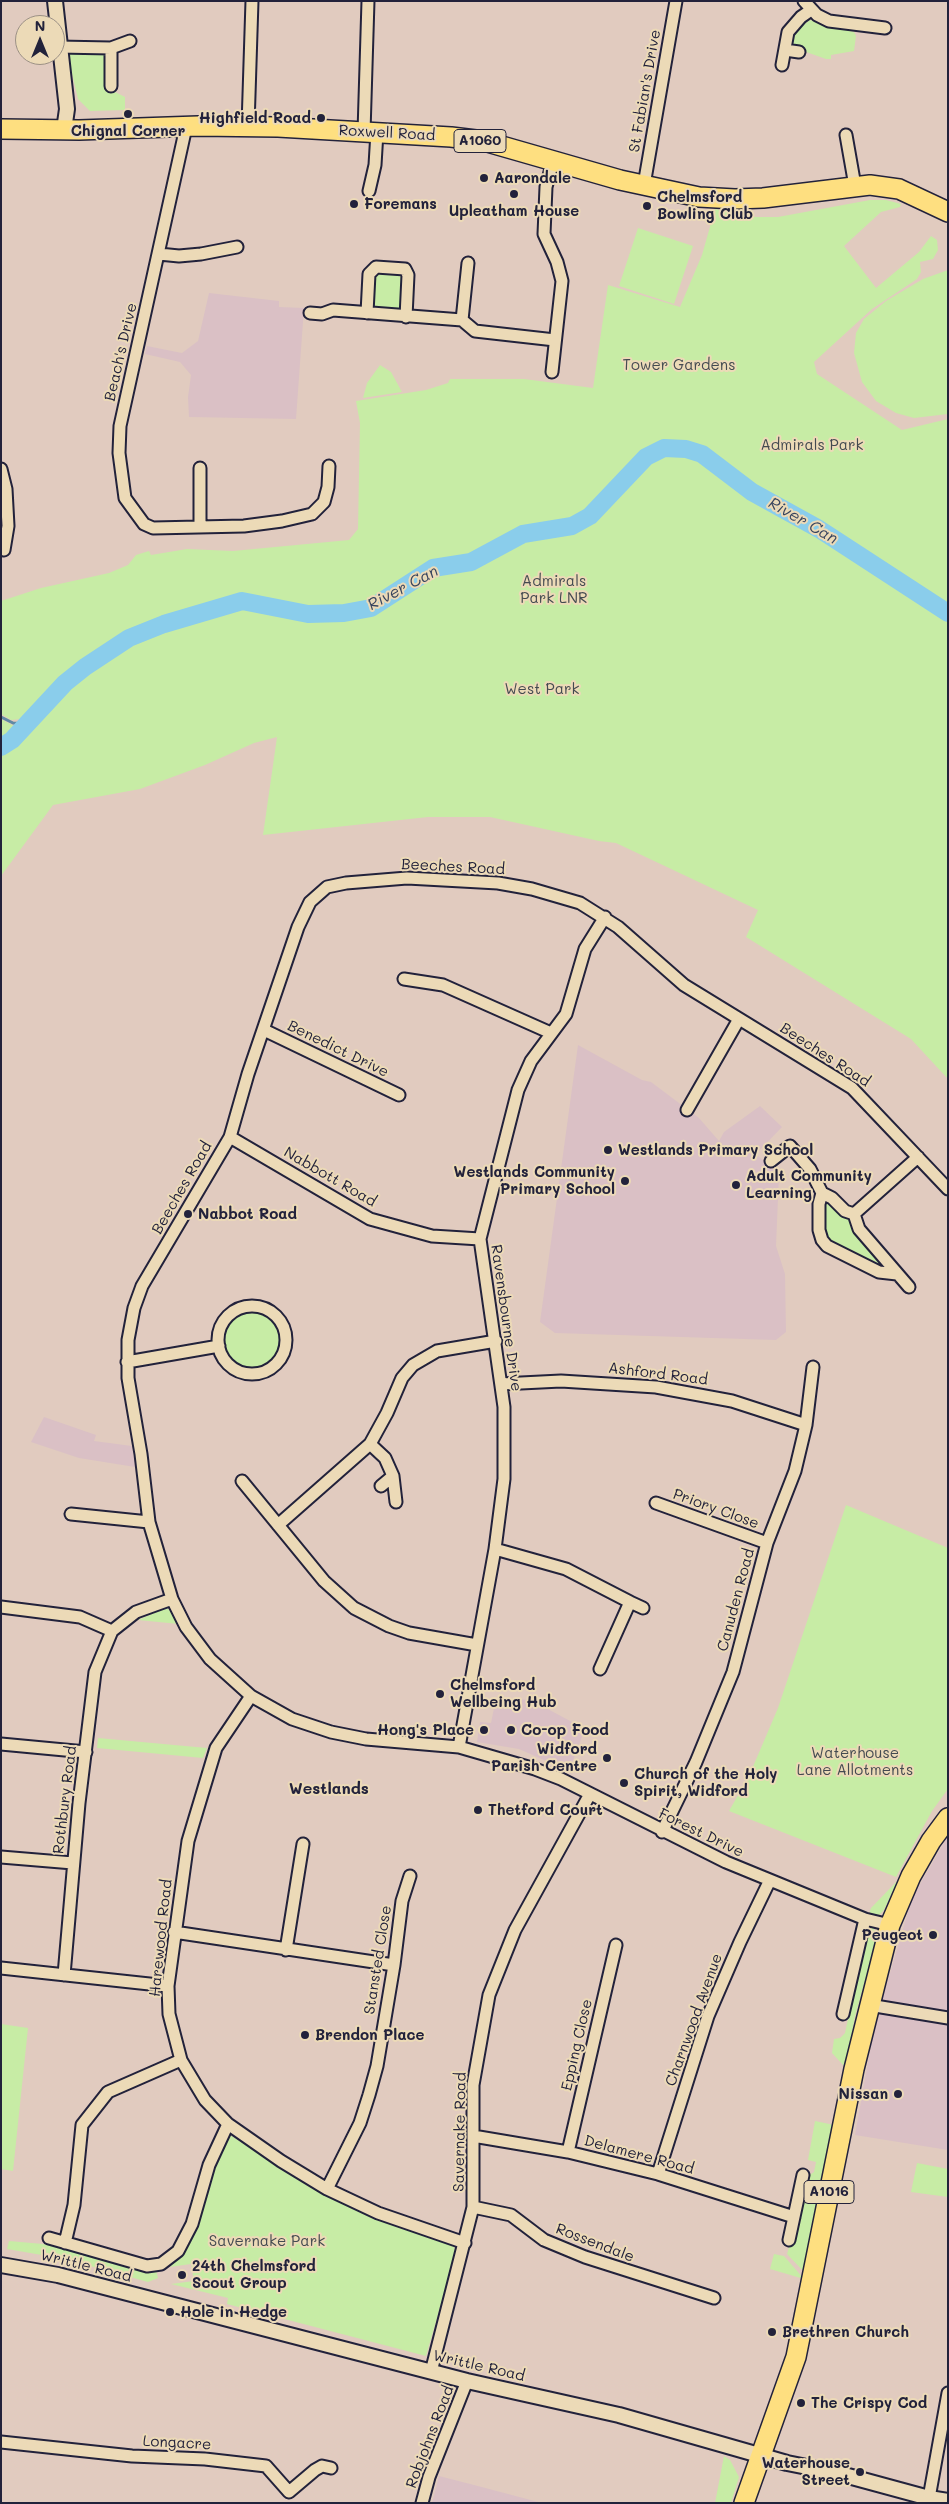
<!DOCTYPE html>
<style>
body{margin:0}
#map{position:relative;width:949px;height:2504px;overflow:hidden;background:#e1cbbf;font-family:Mali,sans-serif}
canvas{display:block}
.frame{position:absolute;inset:0;border:2px solid #22223b;pointer-events:none}
.north{position:absolute;left:15px;top:15px;width:50px;height:50px;box-sizing:border-box;background:#ecdab7;border:1px solid #9b9085;border-radius:50%;rotate:0deg;font-size:14px;font-weight:700;line-height:20px;text-align:center;color:#22223b}
.north::after{content:'';display:block;margin:auto;width:18px;height:22px;background:#22223b;clip-path:polygon(50% 0,100% 100%,50% 72%,0 100%)}
</style>
<div id="map">
<canvas width="949" height="2504"></canvas>
<div class="frame"></div>
<div class="north">N</div>
</div>
<script>
const g = document.querySelector('canvas').getContext('2d');
g.lineJoin = 'round';
function paint(path, color) { g.fillStyle = color; g.fill(path, 'evenodd'); }
const poly = rows => new Path2D(rows.map(r => 'M' + r).join(''));
function stroke(path, color, width, dash) { g.strokeStyle = color; g.lineWidth = width; g.lineCap = dash ? 'butt' : 'round'; g.setLineDash(dash || []); g.stroke(path); }
function label(font, color, halo, rows, align = 'center') {
  g.font = font + ' Mali,sans-serif'; g.lineWidth = 4; g.setLineDash([]); g.textBaseline = 'middle'; g.strokeStyle = halo; g.fillStyle = color; for (const [text, x, y, turn = 0] of rows) {
    g.save(); g.translate(x, y); g.rotate((+turn || 0) * Math.PI / 180); g.textAlign = isNaN(turn) ? turn : align; if (halo) g.strokeText(text, 0, 0); g.fillText(text, 0, 0); g.restore();
  }
}
paint(poly([
 [209,293,279,301,279,307,304,308,296,419,189,417,188,397,191,375,180,362,145,354,147,346,182,353,198,341],
 [578,1045,642,1080,651,1082,699,1118,719,1141,724,1132,760,1106,782,1127,756,1154,779,1175,776,1246,785,1274,786,1332,776,1340,555,1333,540,1322],
 [44,1417,96,1435,94,1441,132,1446,135,1467,79,1458,31,1442],
 [496,1698,531,1700,585,1729,569,1771,519,1749,477,1742,480,1722,491,1723],
 [948,1836,948,2150,855,2135,874,2028,912,1898],
 [439,2476,474,2485,542,2503,432,2503]
]), '#dac0c5');
paint(poly([
 [810,20,854,32,856,36,854,51,831,55,831,59,826,59,792,47,792,34],
 [73,51,107,53,109,89,125,97,125,110,90,111,78,99,69,61,69,55],
 [870,200,886,200,901,204,900,207,881,212,844,246,876,288,919,252,931,236,937,240,938,250,933,259,920,262,921,272,917,279,872,309,814,362,817,374,902,430,948,419,948,1079,911,1039,746,937,758,910,616,843,599,841,490,817,428,817,263,835,277,737,254,743,205,765,140,789,53,805,1,876,1,753,14,746,29,726,21,719,11,720,1,714,1,601,41,588,109,573,128,565,136,555,149,551,151,555,187,549,233,551,349,540,358,529,360,423,356,401,426,390,448,383,450,379,524,379,593,388,608,285,680,307,702,255,715,209,756,217,778,217],
 [638,228,693,246,674,304,619,286],
 [948,270,948,414,914,418,896,413,876,401,862,382,854,353,856,333,864,319,886,301,923,279],
 [375,271,404,274,400,311,372,308],
 [380,365,391,372,402,392,363,398,367,383],
 [1,719,16,727,1,741],
 [830,1202,848,1216,884,1264,879,1268,876,1262,844,1248,839,1250,823,1234,826,1229,826,1211,823,1208,825,1203],
 '223 1340a29 29 0 1 1 58 0a29 29 0 1 1-58 0Z',
 [846,1505,948,1548,948,1789,932,1811,896,1877,729,1811,749,1776,778,1708],
 [166,1608,171,1611,179,1624,138,1620],
 [98,1738,207,1748,203,1758,97,1748],
 [898,1880,884,1910,879,1915,869,1914,871,1908],
 [870,1928,873,1928,877,1934,876,1942,855,2016,846,2066,844,2066,832,2053,834,2039,840,2038,845,2033,867,1930],
 [1,2024,28,2028,13,2171,1,2169],
 [815,2121,834,2125,805,2273,787,2254,790,2244,794,2244,808,2176,814,2172,816,2162,808,2160],
 [227,2133,311,2188,365,2215,453,2245,456,2252,426,2356,227,2304,228,2298,171,2284,194,2281,191,2264,170,2267,186,2249,212,2165],
 [917,2163,948,2169,948,2197,911,2192],
 [9,2241,43,2244,156,2270,158,2278,148,2282,65,2259,7,2249],
 [774,2254,784,2256,804,2279,770,2269],
 [724,2456,730,2460,739,2477,731,2503,715,2503]
]), '#c7eca5');
stroke(poly([
 [1,717,13,723,25,724]
]), '#6089a5', 3);
stroke(poly([
 [1,747,12,740,65,683,85,667,129,638,164,624,242,601,308,614,344,613,371,608,433,568,471,562,523,534,572,526,590,516,646,457,664,448,686,449,702,454,752,492,819,529,948,613]
]), '#8acdeb', 18);
const minor = poly([
 [804,1,817,15,829,21,885,28],
 [58,47,111,48,130,41],
 [785,50,799,52],
 [782,65,788,32,801,17,811,10],
 [111,86,111,48],
 [248,126,252,1],
 [186,127,120,426,119,453,125,498,144,524,153,528,244,526,282,521,312,514,324,502,328,487,329,466],
 [364,132,368,1],
 [846,135,855,186],
 [644,185,676,1],
 [369,191,375,165,377,132],
 [159,254,179,256,201,254,237,247],
 [468,263,462,320,475,331,555,340],
 [310,313,322,314,333,310,462,320],
 [367,313,369,274,376,267,405,269,408,275,406,317],
 [552,372,562,281,557,262,544,234,546,187,553,161],
 [200,468,200,527],
 [1,469,6,489,8,526,4,550],
 [404,979,443,985,551,1033],
 [264,1030,399,1095],
 [687,1110,739,1019],
 [230,1137,370,1219,432,1236,480,1239],
 [771,1161,790,1146,810,1169,822,1193,832,1198,845,1211,854,1214,859,1229,909,1287],
 [822,1193,819,1204,819,1230,822,1240,827,1246,879,1272,897,1274],
 [854,1214,918,1157],
 '218 1340a34 34 0 1 1 68 0a34 34 0 1 1-68 0Z',
 [127,1362,219,1346],
 [501,1384,561,1381,656,1387,732,1401,806,1425],
 [370,1444,385,1458,393,1476,396,1502],
 [242,1481,324,1581,354,1608,389,1626,409,1633,477,1645],
 [381,1486,393,1476],
 [656,1503,767,1543],
 [71,1514,149,1522],
 [278,1525,370,1444,387,1413,402,1378,413,1365,437,1351,496,1341],
 [495,1549,566,1569,630,1602,600,1669],
 [630,1602,643,1608],
 [1,1607,80,1617,112,1631],
 [251,1696,216,1748,188,1841,168,1986,169,2014,181,2060,205,2100,228,2124,281,2161,327,2189,378,2213,465,2243],
 [1,1744,86,1752],
 [459,1747,495,1549,504,1479,504,1407,480,1239,518,1090,531,1061,566,1014,585,949,605,917],
 [662,1832,696,1762,733,1672,767,1543,795,1471,806,1425,813,1367],
 [1,1857,73,1863],
 [890,1925,865,1919,726,1862,561,1779,535,1769,459,1747,366,1739,331,1732,292,1719,251,1696,210,1659,186,1627,172,1599,149,1522,141,1454,128,1378,128,1340,134,1308,142,1286,230,1137,248,1074,298,927,310,902,327,887,346,883,407,878,498,883,532,889,580,903,618,927,684,985,852,1088,948,1189],
 [174,1932,394,1965],
 [286,1950,303,1844],
 [1,1968,168,1986],
 [64,1975,79,1803,95,1672,112,1631,136,1612,172,1599],
 [869,2005,948,2018],
 [843,2014,865,1919],
 [473,2136,568,2152,658,2174,794,2217],
 [568,2152,616,1945],
 [658,2174,708,2016,740,1942,769,1882],
 [327,2189,360,2123,369,2095,377,2066,394,1965,402,1901,410,1876],
 [473,2207,511,2215,544,2240,585,2257,714,2298],
 [49,2238,147,2266,161,2264,178,2251,192,2224,209,2165,228,2124],
 [789,2240,803,2175],
 [65,2243,74,2205,82,2125,108,2092,181,2060],
 [431,2372,473,2207,473,2085,489,1995,515,1930,590,1794],
 [1,2442,132,2456,205,2459,266,2466,289,2492,315,2470,322,2466,331,2468],
 [929,2498,948,2393],
 [422,2503,429,2477,467,2381]
]);
const tertiary = poly([
 [55,1,67,109,64,130],
 [1,2265,58,2275,467,2381,619,2415,787,2463,837,2473,929,2498,948,2501]
]);
const primary = poly([
 [1,129,79,130,198,126,278,127,451,137,484,141,620,180,699,197,735,199,763,198,870,185,899,189,948,212],
 [744,2503,796,2357,854,2069,890,1925,911,1876,931,1841,948,1818]
]);
stroke(minor, '#22223b', 15);
stroke(tertiary, '#22223b', 18);
stroke(primary, '#22223b', 22);
stroke(minor, '#ecdab7', 11);
stroke(tertiary, '#ecdab7', 14);
stroke(primary, '#fedf80', 19);
for (const [x, y, r, color] of [
 [128,114,5,"#22223b"],
 [321,118,5,"#22223b"],
 [484,178,5,"#22223b"],
 [514,194,5,"#22223b"],
 [354,204,5,"#22223b"],
 [647,206,5,"#22223b"],
 [608,1150,5,"#22223b"],
 [625,1181,5,"#22223b"],
 [736,1185,5,"#22223b"],
 [188,1214,5,"#22223b"],
 [440,1694,5,"#22223b"],
 [484,1730,5,"#22223b"],
 [511,1730,5,"#22223b"],
 [607,1758,5,"#22223b"],
 [624,1783,5,"#22223b"],
 [478,1810,5,"#22223b"],
 [933,1935,5,"#22223b"],
 [305,2035,5,"#22223b"],
 [898,2094,5,"#22223b"],
 [182,2275,5,"#22223b"],
 [170,2312,5,"#22223b"],
 [772,2332,5,"#22223b"],
 [801,2403,5,"#22223b"],
 [860,2472,5,"#22223b"]
]) { const dot = new Path2D(); dot.arc(x, y, r, 0, 2 * Math.PI); g.fillStyle = color; g.fill(dot); stroke(dot, '#ecdab7', 2); }
for (const [x, y, w] of [
 [480,141,52],
 [829,2192,50]
]) { const box = new Path2D(); box.roundRect(x - w / 2, y - 11.5, w, 23, 4); g.fillStyle = '#ecdab7'; g.fill(box); stroke(box, '#22223b', 1); }
label('bold 14px', '#22223b', null, [
 ["A1060",480,141],
 ["A1016",829,2192]
]);
label('15px', '#22223b', '#ecdab7', [
 ["St Fabian's Drive",645,91,-80],
 ["Roxwell Road",387,133,3],
 ["Beach's Drive",121,352,-77],
 ["Beeches Road",453,867,3],
 ["Benedict Drive",338,1049,26],
 ["Beeches Road",825,1055,33],
 ["Nabbott Road",330,1177,30],
 ["Beeches Road",182,1188,-60],
 ["Ravensbourne Drive",506,1318,82],
 ["Ashford Road",658,1374,7],
 ["Priory Close",716,1509,20],
 ["Canuden Road",736,1600,-75],
 ["Rothbury Road",65,1800,-83],
 ["Forest Drive",701,1833,26],
 ["Harewood Road",161,1938,-84],
 ["Stansted Close",378,1960,-81],
 ["Charnwood Avenue",694,2020,-70],
 ["Epping Close",577,2045,-77],
 ["Savernake Road",460,2132,-89],
 ["Delamere Road",639,2155,15],
 ["Rossendale",595,2243,21],
 ["Writtle Road",86,2266,14],
 ["Writtle Road",479,2366,13],
 ["Robjohns Road",430,2437,-69],
 ["Longacre",177,2443,3]
]);
label('bold 15px', '#22223b', '#ecdab7', [
 ["Highfield Road",311,118,"right"],
 ["Chignal Corner",128,131,"center"],
 ["Aarondale",494,178],
 ["Chelmsford",657,197],
 ["Bowling Club",657,214],
 ["Foremans",364,204],
 ["Upleatham House",514,211,"center"],
 ["Westlands Primary School",618,1150],
 ["Westlands Community",615,1172,"right"],
 ["Primary School",615,1189,"right"],
 ["Adult Community",746,1176],
 ["Learning",746,1193],
 ["Nabbot Road",198,1214],
 ["Chelmsford",450,1685],
 ["Wellbeing Hub",450,1702],
 ["Hong's Place",474,1730,"right"],
 ["Co-op Food",521,1730],
 ["Widford",597,1749,"right"],
 ["Parish Centre",597,1766,"right"],
 ["Church of the Holy",634,1774],
 ["Spirit, Widford",634,1791],
 ["Thetford Court",488,1810],
 ["Peugeot",923,1935,"right"],
 ["Brendon Place",315,2035],
 ["Nissan",888,2094,"right"],
 ["24th Chelmsford",192,2266],
 ["Scout Group",192,2283],
 ["Hole in Hedge",180,2312],
 ["Brethren Church",782,2332],
 ["The Crispy Cod",811,2403],
 ["Waterhouse",850,2463,"right"],
 ["Street",850,2480,"right"]
], 'left');
label('15px', '#434a50', '#ecdab7', [
 ["Tower Gardens",679,365],
 ["Admirals Park",812,445],
 ["Admirals",554,581],
 ["Park LNR",554,598],
 ["West Park",542,689],
 ["Waterhouse",855,1753],
 ["Lane Allotments",855,1770],
 ["Savernake Park",267,2241]
]);
label('italic 16px', '#37445e', '#ecdab7', [
 ["River Can",803,521,30],
 ["River Can",403,588,-28]
]);
label('bold 16px', '#22223b', '#ecdab7', [
 ["Westlands",329,1789]
]);
</script>
